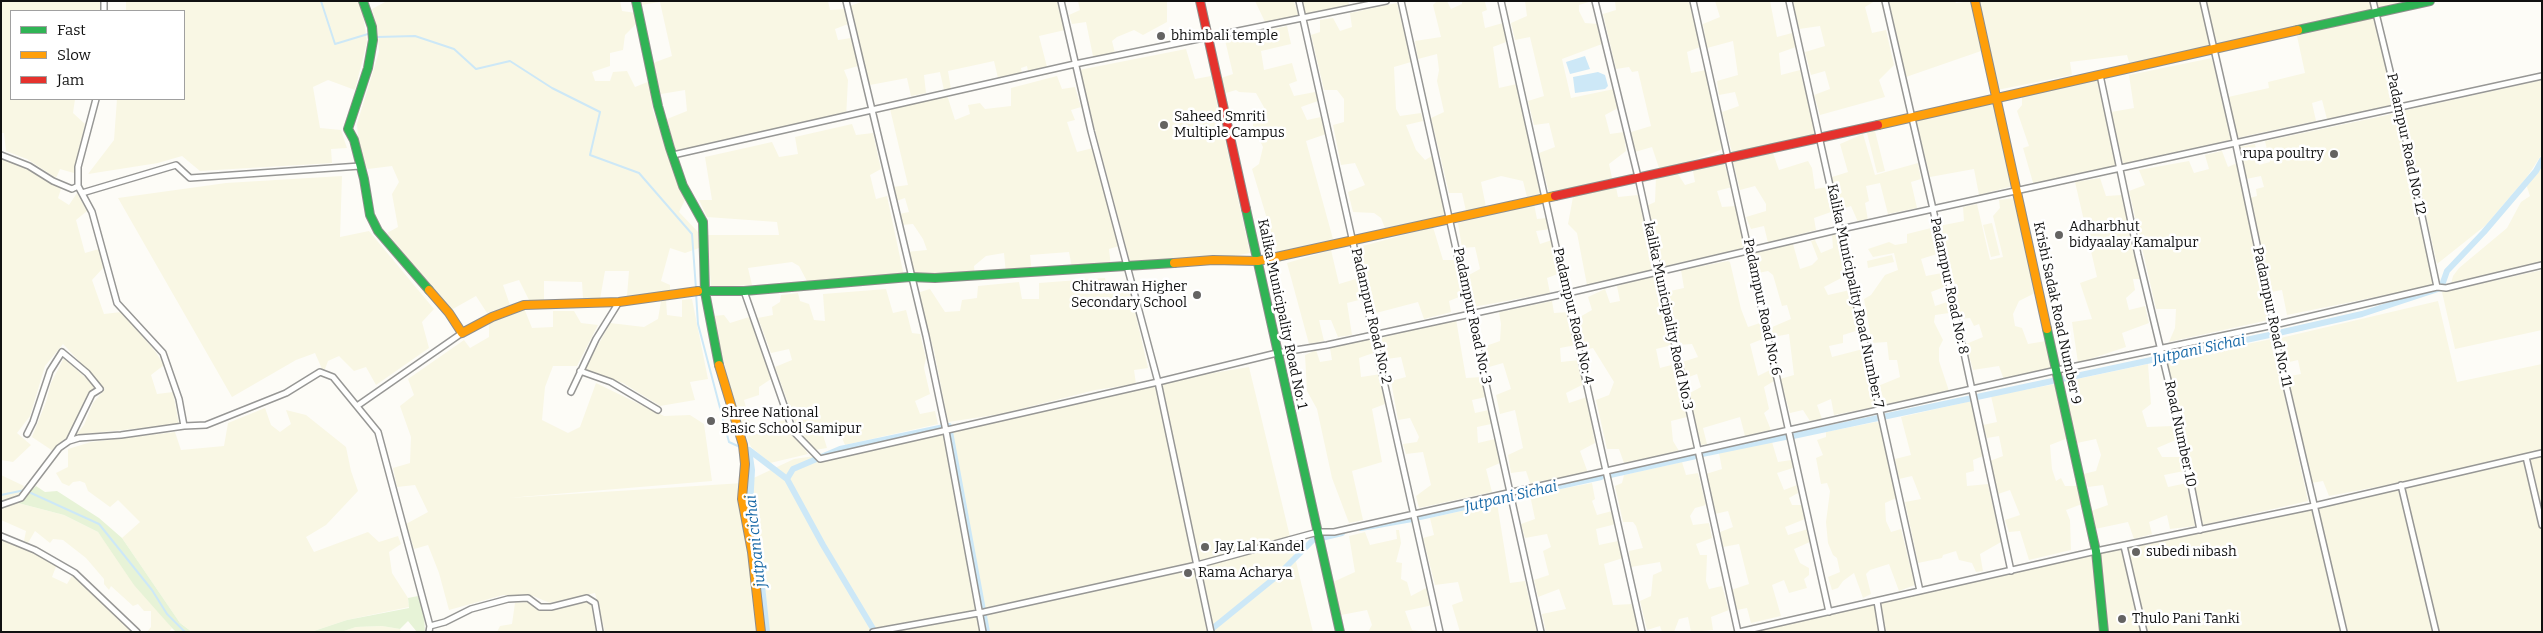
<!DOCTYPE html>
<style>
body{margin:0}
#map{position:relative;width:2543px;height:633px;overflow:hidden;background:#fdfcf7;font-family:Bitter,serif}
canvas{display:block}
.frame{position:absolute;inset:0;border:2px solid #111;pointer-events:none}
.legend{position:absolute;left:10px;top:10px;width:175px;height:90px;box-sizing:border-box;background:#fff;border:1px solid #a0a0a0;margin:0;padding:6px 9px;list-style:none;font-size:15px;color:#111}
.legend li{display:flex;align-items:center;gap:10px;height:25px}
.legend b{width:25px;border:1px solid #a0a0a0}
</style>
<div id="map">
<canvas width="2543" height="633"></canvas>
<div class="frame"></div>
<ul class="legend">
<li><b style="height:6px;background:#30b455"></b>Fast</li>
<li><b style="height:6px;background:#ff9f0a"></b>Slow</li>
<li><b style="height:6px;background:#e5322d"></b>Jam</li>
</ul>
</div>
<script>
const g = document.querySelector('canvas').getContext('2d');
g.lineJoin = 'round';
function paint(path, color) { g.fillStyle = color; g.fill(path, 'evenodd'); }
const poly = rows => new Path2D(rows.map(r => 'M' + r).join(''));
function stroke(path, color, width, dash) { g.strokeStyle = color; g.lineWidth = width; g.lineCap = dash ? 'butt' : 'round'; g.setLineDash(dash || []); g.stroke(path); }
function label(font, color, halo, rows, align = 'center') {
  g.font = font + ' Bitter,serif'; g.lineWidth = 5; g.setLineDash([]); g.textBaseline = 'middle'; g.strokeStyle = halo; g.fillStyle = color; for (const [text, x, y, turn = 0] of rows) {
    g.save(); g.translate(x, y); g.rotate((+turn || 0) * Math.PI / 180); g.textAlign = isNaN(turn) ? turn : align; if (halo) g.strokeText(text, 0, 0); g.fillText(text, 0, 0); g.restore();
  }
}
paint(poly([
 [1,1,102,1,102,11,11,11,11,99,75,99,73,113,85,124,74,173,60,169,56,178,27,159,6,151,4,133,1,133],
 [126,1,361,1,367,42,355,90,328,80,313,87,320,128,341,130,347,148,331,149,332,163,200,171,182,156,158,163,88,174,114,140,117,99,184,99,184,11,126,11],
 [387,1,620,1,622,11,636,13,637,23,625,35,623,50,610,53,610,66,592,72,595,81,610,81,613,72,627,71,635,87,650,81,653,111,685,200,679,212,698,232,699,248,685,253,670,248,661,281,670,285,670,291,627,296,629,271,605,271,600,299,583,298,582,282,544,281,544,301,530,302,519,280,503,285,510,305,487,313,476,296,451,310,387,233,398,227,392,194,399,182,392,166,368,169,364,163,358,136,357,124,379,52,378,33,372,9],
 [640,1,828,1,830,10,845,9,848,24,835,29,838,40,851,38,858,66,844,70,848,80,846,118,677,156,667,119,687,111,685,90,661,94,653,63,672,56,660,2,641,5],
 [864,1,1057,1,1065,30,1039,36,1047,67,1028,71,1027,66,1021,68,1022,73,998,78,994,61,948,71,951,89,944,90,940,72,924,75,926,93,911,96,907,78,870,85,850,6],
 [1078,1,1167,1,1167,22,1143,35,1134,30,1117,37,1112,41,1115,53,1094,61,1086,22,1072,24,1069,15,1080,10],
 [1255,1,1294,1,1299,17,1266,24],
 [1302,1,1348,1,1350,7,1306,16],
 [1437,1,1447,1,1451,9,1462,4,1462,1,1485,2,1487,10,1482,12,1485,28,1503,23,1506,42,1493,47,1499,88,1517,84,1542,194,1527,197,1523,181,1501,176,1481,182,1486,207,1466,211,1462,193,1449,193,1431,118,1444,112,1437,81,1439,70,1437,54,1418,59,1415,41,1441,37,1433,5],
 [1525,1,1592,1,1579,5,1579,11,1585,23,1598,24,1602,44,1562,59,1571,98,1614,89,1618,108,1605,115,1610,134,1624,132,1626,151,1609,164,1612,178,1549,193,1539,153,1555,147,1549,123,1534,125,1528,101,1544,96,1530,37,1515,40,1511,23,1527,16],
 [1615,1,1689,1,1700,47,1687,52,1691,73,1706,70,1723,149,1681,165,1659,168,1652,147,1635,152,1631,132,1651,126,1638,71,1632,72,1629,67,1616,69,1603,14,1616,10],
 [1715,1,1770,1,1777,37,1792,33,1796,47,1779,53,1781,75,1800,70,1817,138,1732,153,1722,112,1739,106,1735,92,1719,95,1717,81,1738,75,1733,41,1707,48,1703,24,1720,17],
 [1793,1,1875,1,1865,7,1872,33,1886,30,1894,65,1879,80,1885,97,1820,115,1814,95,1830,89,1825,71,1811,75,1805,52,1825,46,1820,26,1799,29],
 [1889,1,1955,1,1956,3,1971,1,1981,51,1906,77],
 [1977,1,2407,1,2130,66,2127,55,2070,62,2072,75,1997,90],
 [1397,3,1411,62,1394,67,1396,109,1400,116,1421,113,1423,121,1406,125,1416,150,1425,160,1432,156,1446,216,1385,228,1381,218,1374,213,1353,212,1348,192,1365,185,1355,163,1341,165,1333,125,1344,122,1344,99,1337,90,1324,90,1311,35,1320,32,1320,20,1333,18,1340,31,1352,27,1350,13],
 [2375,17,2396,104,2327,119,2322,100,2312,103,2316,121,2237,138,2228,97,2269,88,2268,82,2305,73,2297,36],
 [1287,26,1291,44,1261,51,1264,70,1292,63,1297,81,1289,84,1294,96,1315,92,1318,101,1301,107,1307,120,1321,117,1326,134,1306,141,1333,239,1277,252,1252,169,1259,164,1263,147,1253,126,1253,115,1266,111,1256,93,1239,92,1236,90,1226,93,1221,78,1233,74,1225,40],
 [1186,49,1195,79,1211,76,1250,253,1210,260,1131,266,1079,70],
 [2212,58,2231,140,2123,164,2111,112,2134,108,2129,75],
 [1057,76,1062,89,1075,87,1081,107,1071,110,1075,120,1067,122,1077,152,1093,148,1119,246,1109,249,1111,267,1072,268,1069,252,1030,255,1032,273,1006,274,1004,253,986,256,974,266,975,277,915,279,906,252,927,250,923,239,913,224,901,225,899,214,909,212,905,198,896,201,893,187,908,185,890,109,947,95,955,120,970,114,968,105,980,103,985,109,1011,106,1011,88],
 [2099,80,2117,167,2034,186,2023,148,2029,146,2017,111,2022,105,2022,94],
 [2542,80,2542,154,2527,177,2486,225,2437,264,2402,111],
 [1994,103,2013,186,1979,195,1974,169,1930,177,1916,120],
 [2397,113,2435,285,2287,315,2282,290,2271,292,2250,198,2257,196,2256,189,2264,187,2261,176,2246,179,2239,147,2255,144,2259,165,2270,162,2265,141],
 [852,124,856,135,873,133,881,169,870,175,876,199,887,196,904,276,809,285,799,266,792,262,748,268,752,285,711,287,707,235,779,235,777,222,707,217,699,200,712,200,705,157,772,142,779,157,798,154,795,137],
 [1875,131,1885,171,1877,173,1867,133],
 [1863,134,1875,175,1918,163,1921,179,1911,182,1917,208,1888,214,1880,183,1866,186,1869,201,1865,203,1868,220,1858,222,1851,206,1840,210,1832,177,1848,172,1840,144],
 [2222,151,2228,167,2237,163,2273,319,2169,342,2175,328,2176,309,2156,309,2129,191,2145,185,2139,170,2189,161,2194,173,2209,169,2205,155],
 [1773,153,1779,170,1808,161,1812,168,1815,189,1828,187,1831,212,1814,218,1816,230,1768,243,1764,226,1751,229,1746,217,1766,211,1766,204,1755,186,1740,190,1733,162],
 [4,157,50,181,61,189,58,198,69,205,77,193,87,211,76,220,85,253,99,249,103,268,92,280,104,314,121,312,155,351,164,365,151,375,157,394,173,392,179,424,76,435,84,425,93,403,105,389,63,344,45,366,30,416,17,433,31,445,13,462,1,460,1,161],
 [1724,163,1732,187,1717,191,1722,207,1736,206,1746,248,1661,267,1644,207,1655,202,1656,176,1678,174,1685,185,1695,182,1693,171],
 [2542,163,2542,263,2451,284,2453,276,2459,268,2507,228,2521,202,2530,196,2526,184],
 [342,176,340,237,369,231,434,309,422,322,429,348,376,385,366,367,354,371,339,356,328,361,325,369,322,369,315,353,296,360,232,397,118,198,226,183],
 [2100,178,2106,196,2122,195,2141,279,2133,279,2135,290,2126,298,2129,310,2145,306,2149,323,2122,333,2126,347,2078,363,2072,322,2092,319,2080,283,2097,277,2075,182],
 [1616,187,1618,197,1638,195,1654,270,1587,285,1577,233,1568,224,1573,197],
 [2015,198,2037,292,2019,301,2013,314,2015,326,2022,328,2028,344,2046,341,2053,368,2004,380,1999,366,1973,370,1966,344,1983,337,1979,324,1974,326,1970,318,1959,319,1939,226,1964,221,1963,207,1977,204,1990,260,2003,257,1993,216,2000,208,1999,200],
 [1534,204,1537,219,1547,218,1550,229,1536,231,1540,244,1552,240,1558,274,1547,278,1550,293,1473,307,1467,276,1480,269,1475,247,1462,248,1458,223],
 [1992,223,2000,255,1991,257,1983,225],
 [1433,227,1443,260,1456,260,1464,295,1449,301,1451,312,1424,319,1418,302,1376,313,1359,247],
 [1931,228,1937,254,1921,259,1926,276,1942,273,1944,287,1931,292,1935,306,1947,302,1949,313,1935,315,1934,322,1943,340,1939,348,1939,361,1949,391,1885,406,1878,386,1900,377,1897,360,1889,360,1887,342,1872,343,1864,299,1871,295,1885,275,1898,270,1894,253,1873,257,1868,249,1889,242,1895,245,1907,243,1907,234],
 [1832,234,1838,235,1847,275,1824,287,1828,295,1850,290,1859,330,1843,335,1843,343,1829,346,1832,357,1863,349,1876,407,1834,415,1831,399,1817,405,1822,419,1810,421,1803,410,1790,413,1780,379,1794,375,1789,334,1773,337,1770,328,1791,319,1787,305,1782,306,1773,275,1768,271,1758,273,1754,253,1793,244,1800,269,1812,265,1818,259,1811,241,1815,240,1821,253,1833,248],
 [1331,250,1339,284,1359,278,1363,299,1347,303,1352,335,1338,337,1331,320,1319,320,1324,341,1309,344,1287,263],
 [1892,255,1894,262,1868,268,1867,261],
 [1728,261,1730,262,1741,309,1748,327,1760,323,1765,338,1750,344,1758,376,1770,370,1774,381,1764,387,1769,409,1764,413,1771,430,1745,436,1740,417,1703,428,1707,444,1701,445,1688,394,1701,387,1697,374,1686,378,1682,362,1698,357,1692,344,1678,345,1666,292,1684,288,1681,270],
 [2542,270,2542,330,2455,349,2442,292],
 [1656,275,1672,345,1656,349,1660,368,1675,364,1687,417,1671,421,1673,441,1679,451,1624,463,1619,449,1607,449,1596,400,1609,395,1614,382,1593,348,1584,350,1578,318,1592,310,1588,297,1605,289,1610,303,1620,301,1617,286],
 [1105,278,1107,290,1130,289,1148,368,1134,370,1136,384,1095,390,1001,414,948,422,934,351,917,293,930,289,945,312,960,311,962,300,977,298,978,286,1019,282,1022,299,1039,299,1039,283],
 [886,289,893,313,906,310,912,333,920,334,926,358,924,368,930,394,915,401,920,414,935,411,938,424,845,445,840,433,823,435,827,448,815,450,797,428,775,367,792,360,789,349,771,353,758,318,773,315,772,307,780,302,781,295,798,293,800,301,809,304,814,320,825,321,823,294],
 [666,299,667,315,682,317,682,300,692,299,708,379,690,382,695,400,660,406,623,383,584,371,610,323,644,327,658,319,661,301],
 [1552,301,1554,313,1569,312,1576,345,1560,348,1561,362,1579,360,1584,384,1566,393,1569,403,1587,397,1595,443,1580,451,1588,473,1530,483,1526,471,1511,473,1508,455,1523,448,1515,410,1500,414,1496,395,1511,389,1503,363,1489,367,1483,347,1500,341,1501,324,1499,312],
 [2438,301,2457,382,2542,364,2542,632,1739,632,2011,571,2103,547,2125,549,2461,471,2329,496,2323,481,2312,483,2291,405,2284,377,2301,374,2298,360,2281,364,2276,339],
 [524,308,532,328,553,327,553,311,574,311,581,323,598,325,577,366,553,366,545,387,542,420,568,433,580,427,596,383,664,416,690,415,704,424,712,481,508,498,743,483,794,459,815,456,820,459,1158,382,1249,367,1313,632,605,632,595,593,550,603,533,596,503,595,449,610,439,573,428,545,414,549,406,524,428,512,415,485,397,487,393,468,410,463,411,437,400,406,414,395,408,379,464,340,470,348,489,337,489,323],
 [724,315,730,323,749,317,771,379,759,387,759,395,744,400,751,427,786,420,808,454,770,463,751,447,736,412,713,316],
 [1456,319,1466,378,1482,377,1486,397,1472,400,1475,413,1489,410,1491,424,1477,427,1478,443,1495,439,1500,463,1486,469,1492,492,1419,508,1416,496,1431,485,1423,452,1406,454,1403,444,1417,442,1419,437,1410,418,1398,420,1391,381,1406,377,1401,357,1387,359,1381,338],
 [1372,338,1376,352,1359,358,1361,377,1381,374,1385,404,1372,409,1382,462,1352,471,1363,520,1349,523,1332,478,1317,409,1307,391,1305,355,1316,350,1320,362,1332,360,1330,348],
 [2272,339,2308,501,2203,525,2167,360],
 [65,356,66,360,97,388,90,392,68,437,53,451,32,437,46,402,51,383],
 [2148,364,2151,404,2142,411,2147,427,2173,426,2178,439,2157,448,2162,457,2182,457,2184,471,2164,475,2168,487,2187,483,2195,526,2170,529,2167,515,2149,522,2152,534,2134,539,2128,522,2095,529,2091,511,2108,505,2103,485,2088,487,2083,474,2096,471,2101,455,2096,439,2077,443,2067,401,2080,398,2077,379],
 [2056,384,2068,438,2050,445,2052,469,2056,481,2061,478,2065,486,2078,486,2082,504,2066,510,2070,520,2071,550,2029,560,2020,531,2009,532,2005,520,2020,515,2010,490,1998,494,1990,461,2003,456,1999,436,1987,438,1983,425,1997,422,1991,396],
 [1971,401,1983,456,1973,460,1974,471,1966,473,1967,486,1988,484,2001,542,1980,554,1983,571,1976,572,1972,563,1959,560,1956,551,1943,555,1942,558,1918,563,1905,502,1921,499,1912,476,1899,479,1895,459,1911,455,1901,417],
 [265,408,271,425,280,432,291,424,286,410,306,415,346,447,351,471,358,491,326,525,306,537,314,552,368,532,379,542,398,536,401,544,389,552,392,573,408,598,409,607,347,620,311,632,192,632,180,623,122,538,140,522,118,500,110,507,88,491,85,483,80,481,73,482,69,486,62,483,56,473,68,467,68,449,91,442,175,432,181,450,224,446,228,423],
 [1876,422,1879,423,1896,498,1885,503,1886,521,1891,532,1901,529,1915,585,1899,591,1889,564,1870,570,1866,574,1871,594,1863,598,1854,573,1843,581,1838,588,1832,590,1828,577,1840,572,1837,558,1833,555,1828,543,1826,522,1830,491,1827,483,1821,484,1816,458,1823,455,1817,440,1826,437,1826,432],
 [1772,442,1778,462,1791,460,1793,468,1777,473,1784,490,1797,485,1798,493,1789,498,1792,505,1802,505,1805,519,1785,527,1788,535,1808,529,1812,541,1794,549,1800,563,1809,568,1809,575,1804,579,1807,588,1789,593,1784,580,1772,585,1781,616,1751,623,1747,608,1737,610,1731,590,1749,584,1739,544,1723,547,1720,532,1733,527,1728,511,1715,514,1706,474,1722,469,1719,453],
 [1682,462,1686,475,1698,473,1706,505,1695,508,1690,516,1693,525,1709,523,1712,538,1696,544,1700,555,1707,555,1706,581,1709,589,1722,586,1729,610,1711,617,1713,630,1691,632,1688,617,1679,619,1674,632,1662,632,1660,626,1647,630,1640,601,1651,596,1653,575,1662,571,1660,562,1631,567,1629,551,1643,548,1636,526,1633,522,1623,522,1615,486,1622,483,1624,475],
 [1,475,24,486,20,494,1,502],
 [1592,483,1595,499,1592,501,1597,515,1612,511,1616,524,1596,529,1599,545,1618,541,1623,558,1604,564,1613,605,1633,604,1639,632,1546,632,1542,614,1566,609,1559,589,1538,597,1534,580,1549,575,1543,551,1551,547,1547,534,1525,538,1521,524,1535,519,1530,495],
 [18,503,64,515,98,532,172,628,169,632,147,632,151,627,151,611,144,611,138,604,133,606,111,586,109,590,104,584,104,579,86,558,63,540,53,539,50,543,35,531,28,543,24,541,26,531,1,520,1,508],
 [1497,503,1510,583,1525,581,1537,632,1460,632,1452,605,1463,601,1458,582,1435,585,1423,538,1434,535,1430,518],
 [1396,530,1399,530,1401,543,1396,562,1402,563,1401,579,1407,582,1411,596,1428,587,1433,605,1405,611,1412,630,1425,632,1368,632,1372,625,1367,610,1341,615,1333,582,1355,572,1349,536,1365,532,1370,545,1397,539],
 [1,539,57,564,52,577,67,584,73,574,133,632,1,632],
 [587,601,594,607,597,632,497,632,500,626,512,624,515,603,528,602,539,610],
 [382,626,400,629,401,632,341,632,356,627]
]), '#f9f7e4');
paint(poly([
 [36,486,45,492,57,491,99,518,122,538,180,623,192,632,176,632,172,628,134,585,98,532,64,515,18,503],
 [418,596,424,615,425,632,417,632,408,621,400,629,382,626,356,627,341,632,311,632,347,620,409,608,408,598]
]), '#e7f3d7');
paint(poly([
 [1585,56,1590,69,1570,74,1566,62],
 [1598,72,1605,75,1608,86,1605,89,1575,93,1573,77]
]), '#cde8f7');
stroke(poly([
 [321,1,335,44,368,34],
 [377,37,415,36,454,49,476,69,510,61,552,88,600,112,590,155,639,173,692,234,696,289],
 [696,293,698,324,729,442,740,447],
 [31,493,99,524,152,590,167,614,185,632],
 [1,495,25,490]
]), '#cde8f7', 2);
stroke(poly([
 [1793,436,2274,334,2362,314,2441,288,2447,271,2484,232,2536,171,2542,160],
 [749,450,787,479,793,469,840,449,949,426,987,632],
 [749,450,752,470,750,507,759,558,767,632],
 [1702,454,1785,437],
 [1610,475,1696,456],
 [787,479,823,545,875,632],
 [1420,517,1601,477],
 [1361,528,1412,519],
 [1213,628,1277,576,1313,540,1342,533]
]), '#cde8f7', 6);
const street = poly([
 [846,1,926,336,946,431,983,632],
 [1061,1,1091,131,1158,382,1211,632],
 [1299,1,1440,632],
 [1401,1,1541,632],
 [1501,1,1642,632],
 [1595,1,1638,177,1738,632],
 [1693,1,1829,612],
 [1789,1,1920,591],
 [1885,1,1933,209,2011,571],
 [2203,1,2236,145,2274,325,2274,334,2344,632],
 [2373,1,2399,108,2437,287],
 [104,11,104,1],
 [2100,75,2138,255,2181,434,2200,530],
 [96,99,78,167,78,186,92,212,117,303,163,353,179,399,184,426,206,425,286,393,320,372,333,377,378,432,430,626,429,632],
 [1,155,29,166,53,181,72,189,78,186],
 [673,155,1075,64,1386,1],
 [82,193,176,165,190,178,360,166],
 [744,291,793,431,820,459,1158,382,1277,353,1327,345,1568,293,1841,229,2542,76],
 [580,371,611,382,658,410],
 [571,392,596,339,619,302],
 [357,406,462,333],
 [27,434,33,422,50,371,62,352,87,373,100,389,92,394,69,441],
 [2526,457,2542,525],
 [2401,485,2436,632],
 [1,505,21,498,59,448,69,441,79,438,121,435,184,426],
 [1,536,35,550,75,573,137,632],
 [2124,546,2144,632],
 [1877,601,1882,632],
 [430,626,445,622,471,609,508,599,528,598,540,607,551,607,587,598,595,603,600,632],
 [873,632,984,612,1197,565,1318,532,1334,532,2057,370,2274,325,2437,287,2446,288,2542,265],
 [1739,632,2096,551,2314,506,2542,453]
]);
const fast = poly([
 [363,1,372,27,373,40,368,68,348,129,354,140,364,179,370,215,378,231,429,290],
 [636,1,658,106,670,148,683,186,703,222,705,292,719,365],
 [2298,30,2430,1],
 [1246,209,1340,632],
 [698,291,744,291,910,277,935,278,1174,263],
 [2047,329,2096,551,2104,632]
]);
const slow = poly([
 [1975,1,2047,329],
 [1878,125,2298,30],
 [1174,263,1213,260,1258,261,1555,196],
 [429,290,449,313,462,333,492,317,524,305,619,302,698,291],
 [719,365,743,445,745,464,742,499,752,552,761,632]
]);
const jam = poly([
 [1200,1,1246,209],
 [1555,196,1878,125]
]);
stroke(street, '#979795', 8);
stroke(fast, '#8e8d8b', 10);
stroke(slow, '#8e8d8b', 10);
stroke(jam, '#8e8d8b', 10);
stroke(street, '#fffffe', 5);
stroke(fast, '#30b455', 8);
stroke(slow, '#ff9f0a', 8);
stroke(jam, '#e5322d', 8);
for (const [x, y, r, color] of [
 [1161,36,5,"#646362"],
 [1164,125,5,"#646362"],
 [2334,154,5,"#646362"],
 [2059,235,5,"#646362"],
 [1197,295,5,"#646362"],
 [711,421,5,"#646362"],
 [1205,547,5,"#646362"],
 [2136,552,5,"#646362"],
 [1188,573,5,"#646362"],
 [2122,619,5,"#646362"]
]) { const dot = new Path2D(); dot.arc(x, y, r, 0, 2 * Math.PI); g.fillStyle = color; g.fill(dot); stroke(dot, '#fff', 2); }
label('14px', '#111', '#fff', [
 ["bhimbali temple",1171,36],
 ["Saheed Smriti",1174,117],
 ["Multiple Campus",1174,133],
 ["rupa poultry",2324,154,"right"],
 ["Adharbhut",2069,227],
 ["bidyaalay Kamalpur",2069,243],
 ["Chitrawan Higher",1187,287,"right"],
 ["Secondary School",1187,303,"right"],
 ["Shree National",721,413],
 ["Basic School Samipur",721,429],
 ["Jay Lal Kandel",1215,547],
 ["subedi nibash",2146,552],
 ["Rama Acharya",1198,573],
 ["Thulo Pani Tanki",2132,619]
], 'left');
label('14px', '#111', '#fff', [
 ["Padampur Road No: 12",2406,144,78],
 ["Padampur Road No: 8",1949,286,78],
 ["Kalika Municipality Road Number 7",1855,296,78],
 ["Padampur Road No: 6",1762,307,78],
 ["Krishi Sadak Road Number 9",2057,313,78],
 ["Kalika Municipality Road No: 1",1282,314,78],
 ["Padampur Road No: 2",1371,316,77],
 ["Padampur Road No: 3",1472,316,78],
 ["Padampur Road No: 4",1573,316,77],
 ["kalika Municipality Road No.3",1668,316,78],
 ["Padampur Road No: 11",2272,317,78],
 ["Road Number 10",2180,434,78]
]);
label('italic 15px', '#1768a6', '#fff', [
 ["Jutpani Sichai",2199,350,-12],
 ["Jutpani Sichai",1511,497,-13],
 ["jutpani cichai",756,541,-96]
]);
</script>
